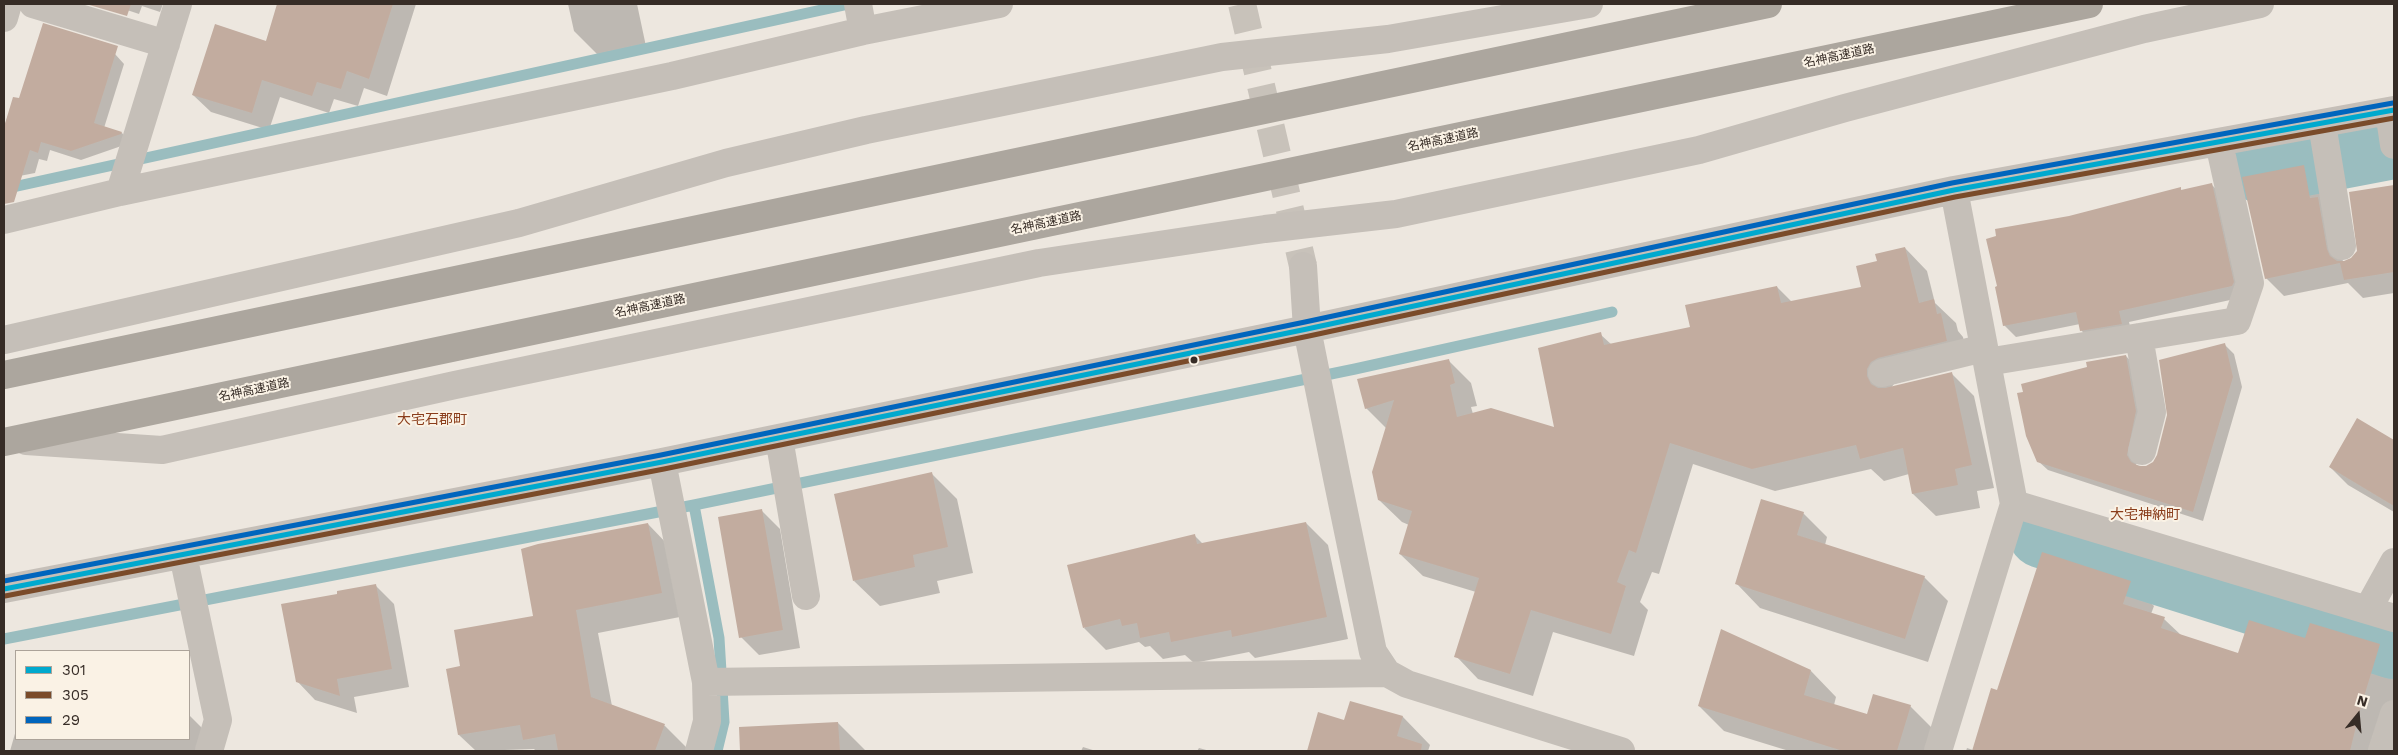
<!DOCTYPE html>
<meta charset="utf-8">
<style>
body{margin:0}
#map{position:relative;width:2398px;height:755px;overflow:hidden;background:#ede7df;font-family:"Work Sans",sans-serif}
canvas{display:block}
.frame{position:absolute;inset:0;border:5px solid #362c26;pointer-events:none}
.legend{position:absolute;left:15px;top:650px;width:175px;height:90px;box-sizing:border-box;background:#faf2e5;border:1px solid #aca399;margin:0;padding:6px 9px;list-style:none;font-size:15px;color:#362c26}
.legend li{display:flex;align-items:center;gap:10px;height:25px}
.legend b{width:25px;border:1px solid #aca399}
.north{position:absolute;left:2333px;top:690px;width:50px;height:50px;-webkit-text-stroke:4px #faf2e5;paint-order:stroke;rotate:17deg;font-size:14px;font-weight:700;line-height:20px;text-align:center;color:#362c26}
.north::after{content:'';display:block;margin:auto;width:18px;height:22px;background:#362c26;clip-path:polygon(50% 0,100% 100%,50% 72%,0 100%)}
</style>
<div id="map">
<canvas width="2398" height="755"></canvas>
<div class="frame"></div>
<ul class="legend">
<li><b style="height:6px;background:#00a9ce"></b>301</li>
<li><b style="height:6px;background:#7a4b2a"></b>305</li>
<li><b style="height:6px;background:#0065bd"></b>29</li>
</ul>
<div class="north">N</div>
</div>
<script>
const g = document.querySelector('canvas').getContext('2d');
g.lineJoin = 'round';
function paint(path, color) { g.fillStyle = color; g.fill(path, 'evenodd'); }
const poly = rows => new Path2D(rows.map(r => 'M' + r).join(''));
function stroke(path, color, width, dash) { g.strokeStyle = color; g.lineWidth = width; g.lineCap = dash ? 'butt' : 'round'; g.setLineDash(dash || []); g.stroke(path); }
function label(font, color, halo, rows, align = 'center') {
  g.font = font + ' "Work Sans","Noto Sans JP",sans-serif'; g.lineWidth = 4; g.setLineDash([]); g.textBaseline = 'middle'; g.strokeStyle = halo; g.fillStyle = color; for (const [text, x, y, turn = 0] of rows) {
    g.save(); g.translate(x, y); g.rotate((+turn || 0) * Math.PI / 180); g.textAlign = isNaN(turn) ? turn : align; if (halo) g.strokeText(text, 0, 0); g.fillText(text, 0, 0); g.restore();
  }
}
paint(poly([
 [109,4,163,4,160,12,142,6,139,14],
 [279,4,416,4,387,96,364,88,358,106,334,99,329,113,280,97,269,130,211,112,193,95,266,42],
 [568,4,637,4,647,51,604,61,574,31],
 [115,54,124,64,104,128,122,133,130,143,81,160,50,150,47,161,39,159,35,173,4,179,4,127,14,98,20,100],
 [2304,166,2322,184,2336,217,2343,262,2353,259,2358,252,2350,193,2394,186,2394,293,2363,298,2348,283,2284,296,2266,278],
 [2211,184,2223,196,2244,297,2129,322,2132,335,2092,342,2081,330,2080,324,2016,337,2004,325,2069,217,2180,189,2183,191],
 [1905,248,1927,271,1935,303,1956,323,1958,331,1963,337,1969,364,1894,384,1891,388,1951,373,1974,396,1994,488,1977,491,1980,508,1936,516,1913,494,1909,474,1884,481,1871,469,1775,491,1693,464,1659,574,1652,572,1640,602,1648,610,1634,656,1553,632,1533,696,1478,679,1456,656,1476,592,1423,576,1400,554,1409,525,1402,522,1379,500,1387,429,1366,408,1449,361,1471,383,1477,406,1471,407,1473,414,1555,429,1600,334,1612,345,1691,328,1777,287,1792,302,1863,288,1878,261],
 [2224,344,2234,354,2242,387,2203,521,2048,470,2038,461,2126,356,2135,366,2145,421,2136,465,2146,467,2154,463],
 [2358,420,2394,442,2394,512,2348,485,2330,467],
 [931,473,957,499,973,573,937,581,940,593,880,606,854,581],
 [762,511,780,529,800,648,759,655,741,637],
 [1803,513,1827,537,1825,545,1924,577,1948,601,1928,662,1760,608,1737,584],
 [1306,523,1328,545,1348,639,1255,658,1249,652,1194,663,1185,655,1163,659,1150,646,1145,647,1139,642,1106,650,1084,628,1195,536,1203,544],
 [648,524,671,548,685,616,598,633,612,706,665,726,688,749,687,751,536,751,534,749,476,751,459,735,462,667,535,617],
 [2130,582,2154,606,2151,614,2164,619,2182,636,2239,655,2306,640,2379,646,2394,661,2394,698,2379,751,1966,751,1967,748,1973,750,1998,692],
 [376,586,394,604,409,687,354,697,357,713,315,700,297,681,339,595],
 [1811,671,1836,697,1834,705,1868,716,1910,706,1936,732,1930,751,1789,751,1724,731,1699,706],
 [1351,702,1403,717,1430,745,1428,751,1308,751,1319,714,1345,722],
 [189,715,211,737,207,751,10,751,16,730,16,739,189,739],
 [838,723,865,750,869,751,768,751,775,726],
 [1083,747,1096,751,1081,751],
 [1199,748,1210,751,1197,751]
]), '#0003');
stroke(poly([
 [4,189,849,4],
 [694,505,719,638,724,722,717,751],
 [4,639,694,505,1355,369,1612,312]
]), '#9abdbf', 11);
stroke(poly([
 [2262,170,2394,145],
 [2042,534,2394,645]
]), '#9abdbf', 68);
paint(poly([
 [86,4,131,4,127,16],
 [277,4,393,4,369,79,347,71,341,89,317,82,312,96,262,80,252,113,192,95,215,24,266,41],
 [43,23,118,46,94,123,122,132,121,134,71,151,41,142,38,153,30,150,14,202,4,204,4,127,13,97,19,98],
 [2304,165,2310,198,2318,197,2327,249,2330,256,2337,261,2344,261,2351,258,2357,251,2349,192,2394,185,2394,272,2344,280,2340,263,2265,279,2242,177],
 [2212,183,2234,282,2232,286,2119,311,2122,324,2080,331,2076,312,2003,326,1995,287,1997,286,1986,239,1996,236,1995,229,2069,216,2181,187,2181,190],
 [1905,247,1919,303,1934,299,1937,314,1941,313,1947,341,1878,358,1871,362,1867,369,1867,376,1871,384,1878,388,1885,388,1952,372,1972,465,1955,469,1958,485,1912,494,1903,448,1860,459,1856,445,1752,469,1670,443,1636,553,1629,550,1617,582,1626,586,1611,634,1531,610,1510,674,1454,657,1479,578,1399,554,1412,511,1378,500,1372,472,1394,400,1365,409,1357,379,1449,359,1455,383,1450,385,1457,417,1491,408,1554,427,1538,348,1601,332,1604,345,1690,327,1685,305,1777,286,1781,303,1861,287,1856,266,1877,261,1875,254],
 [2225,343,2233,377,2193,512,2037,462,2026,436,2017,393,2023,392,2021,384,2087,367,2086,362,2126,355,2136,411,2127,455,2131,462,2139,466,2146,466,2153,462,2157,455,2167,415,2159,360],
 [2357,418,2394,440,2394,506,2329,467],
 [932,472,948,547,913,555,915,567,853,581,834,494],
 [1761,499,1804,512,1797,535,1925,576,1905,639,1735,584],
 [762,509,783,630,739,638,718,517],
 [1306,522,1327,617,1232,637,1231,630,1171,642,1169,632,1140,638,1137,623,1122,626,1120,619,1083,628,1067,565,1195,534,1197,544],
 [648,523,662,593,576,610,591,697,665,724,655,751,558,751,555,734,523,740,520,725,458,735,446,669,460,666,454,630,533,616,521,549,538,544],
 [2042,552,2131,581,2123,604,2165,617,2161,628,2238,653,2249,620,2305,638,2310,623,2380,644,2360,710,2350,751,1972,751,1991,688,1997,690],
 [376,584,392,669,337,679,340,696,296,682,281,604,337,594,337,591],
 [1721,629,1811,670,1804,695,1867,714,1873,694,1911,705,1897,751,1843,751,1698,706],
 [1350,701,1403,716,1397,736,1422,744,1421,751,1307,751,1318,712,1344,720],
 [838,722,840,751,740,751,739,727]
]), '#c2ac9f');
stroke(poly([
 [1242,4,1303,266]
]), '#c8c2ba', 28, [28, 14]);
stroke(poly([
 [33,4,166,44],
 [858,4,863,31],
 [4,18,8,4],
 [2389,111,2394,145],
 [2322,124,2342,246],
 [120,192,178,4],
 [4,220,120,192,672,76,863,31,999,4],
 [1303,266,1307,329,1337,478,1373,652,1387,673,1407,684,1621,751],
 [2139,337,2152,412,2142,451],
 [4,340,519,223,726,163,866,130,1222,57,1388,39,1589,4],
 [1987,362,2237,321,2250,283,2219,143],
 [1882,373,1984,348],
 [779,438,806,596],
 [26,441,162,450,455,385,1039,263,1265,229,1396,214,1699,150,1845,108,2144,29,2260,4],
 [662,462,706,682,707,721,699,751],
 [2014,504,2394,618],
 [183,555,218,720,209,751],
 [4,589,662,462,1307,329,1954,190,2394,110],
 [2368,609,2394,562],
 [706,682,1387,673],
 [1938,751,2014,504,1954,190],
 [2382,751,2394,714]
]), '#c5bfb8', 28);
stroke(poly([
 [4,375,1768,4],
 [4,442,2089,4]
]), '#aca69e', 28);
stroke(poly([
 [4,589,662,462,1307,329,1954,190,2394,110]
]), '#00a9ce', 5);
stroke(poly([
 [5,596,664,469,1309,336,1955,197,2394,118]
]), '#7a4b2a', 5);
stroke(poly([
 [4,581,661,455,1305,322,1952,183,2393,103]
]), '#0065bd', 5);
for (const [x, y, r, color] of [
 [1194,360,4.5,"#362c26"]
]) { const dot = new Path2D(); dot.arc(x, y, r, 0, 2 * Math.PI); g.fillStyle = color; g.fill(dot); stroke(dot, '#faf2e5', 2); }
label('12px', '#362c26', '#faf2e5', [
 ["名神高速道路",1839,56,-12],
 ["名神高速道路",1443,140,-12],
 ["名神高速道路",1046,223,-12],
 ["名神高速道路",650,306,-12],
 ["名神高速道路",254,390,-12]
]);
label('14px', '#8a3d1b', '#faf2e5', [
 ["大宅石郡町",432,420],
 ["大宅神納町",2145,515]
]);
</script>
